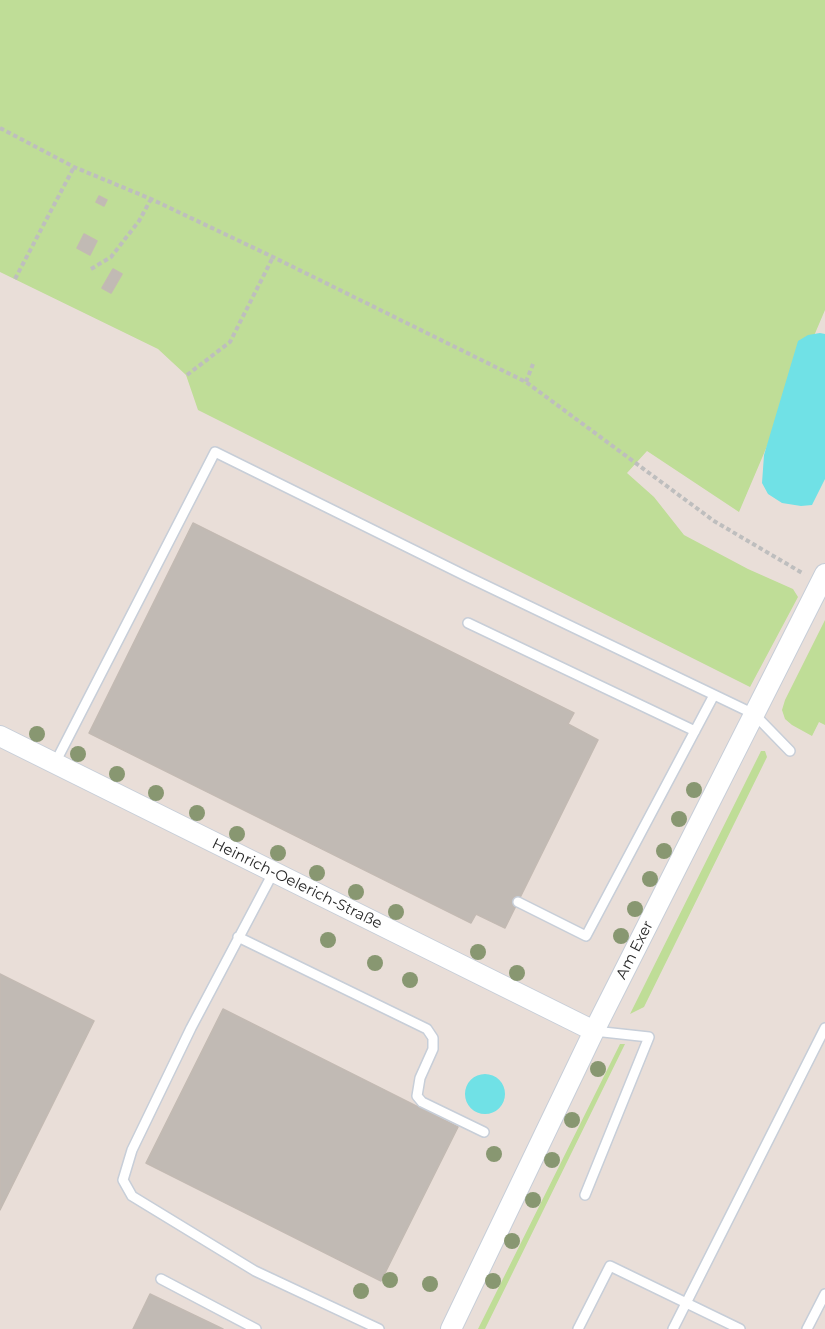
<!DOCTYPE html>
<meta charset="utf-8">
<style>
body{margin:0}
canvas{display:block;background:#e9ded8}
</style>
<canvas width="825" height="1329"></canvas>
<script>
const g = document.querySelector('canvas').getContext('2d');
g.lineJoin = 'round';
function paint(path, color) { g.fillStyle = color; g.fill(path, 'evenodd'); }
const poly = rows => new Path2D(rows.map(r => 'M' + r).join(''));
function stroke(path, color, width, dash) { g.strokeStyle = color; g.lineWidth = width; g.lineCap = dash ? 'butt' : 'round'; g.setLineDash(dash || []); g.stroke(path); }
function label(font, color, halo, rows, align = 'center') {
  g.font = font + ' Montserrat,sans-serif'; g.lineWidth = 5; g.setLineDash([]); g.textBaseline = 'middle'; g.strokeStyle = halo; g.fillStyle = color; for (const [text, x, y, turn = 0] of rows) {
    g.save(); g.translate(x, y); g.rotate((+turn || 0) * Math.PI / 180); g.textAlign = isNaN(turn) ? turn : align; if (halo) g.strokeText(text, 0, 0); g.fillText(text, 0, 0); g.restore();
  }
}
paint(poly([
 [0,0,825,0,825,310,739,512,647,451,627,473,654,497,684,535,748,569,793,589,798,597,750,687,198,410,186,375,158,349,0,272],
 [825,620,825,725,819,722,812,736,792,725,785,719,782,710,785,700],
 [761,751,765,751,767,757,644,1007,630,1014],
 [620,1044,625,1044,485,1329,478,1329]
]), '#bfdd97');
paint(poly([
 [820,333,825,334,825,479,812,505,801,506,782,503,768,494,762,483,764,455,798,341,808,335],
 '465 1094a20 20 0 1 1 40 0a20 20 0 1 1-40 0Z'
]), '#70e1e6');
const building = poly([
 [99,196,107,200,104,206,96,202,99,196],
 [84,234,97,241,90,255,77,248,84,234],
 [113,269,122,274,111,293,102,288,113,269],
 [193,523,574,713,568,724,598,740,505,928,476,914,471,923,89,733,193,523],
 [0,974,94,1021,0,1210,0,974],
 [223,1009,458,1127,381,1281,146,1163,223,1009],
 [150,1294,223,1329,133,1329,150,1294]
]);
paint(building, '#c1bab4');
stroke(building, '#c3bab3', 1.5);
const service = poly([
 [468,623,695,731],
 [54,765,215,452,466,576,754,714,790,751],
 [273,873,191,1028,132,1150,123,1180,132,1196,255,1271,379,1329],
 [518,902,586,936,714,695],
 [238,937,427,1029,433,1038,433,1049,420,1078,417,1096,422,1102,484,1132],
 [585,1195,649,1037,594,1031],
 [161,1279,256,1329],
 [578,1329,610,1266,740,1329],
 [673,1329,825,1028],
 [807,1329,825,1294]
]);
const minor = poly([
 [0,736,594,1031],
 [451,1329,594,1031,825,574]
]);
stroke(service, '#c7ced8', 12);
stroke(minor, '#c7ced8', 22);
stroke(poly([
 [0,128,74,167,151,199,273,257,526,382,714,521,804,574],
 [91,269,111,257,139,221,151,199],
 [15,279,74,167],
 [187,375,230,342,273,257],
 [526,382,533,364]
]), '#bebebe', 4, [4.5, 3]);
stroke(service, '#fff', 9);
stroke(minor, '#fff', 20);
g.fillStyle = '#889771';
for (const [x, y] of [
 [37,734],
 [78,754],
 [117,774],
 [694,790],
 [156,793],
 [197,813],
 [679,819],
 [237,834],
 [664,851],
 [278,853],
 [317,873],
 [650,879],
 [356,892],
 [635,909],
 [396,912],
 [621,936],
 [328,940],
 [478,952],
 [375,963],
 [517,973],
 [410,980],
 [598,1069],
 [572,1120],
 [494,1154],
 [552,1160],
 [533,1200],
 [512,1241],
 [390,1280],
 [493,1281],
 [430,1284],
 [361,1291]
]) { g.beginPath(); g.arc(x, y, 8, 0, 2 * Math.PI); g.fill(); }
label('15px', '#272727', '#fff', [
 ["Heinrich-Oelerich-Straße",297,884,26],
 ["Am Exer",635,950,-63]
]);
</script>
